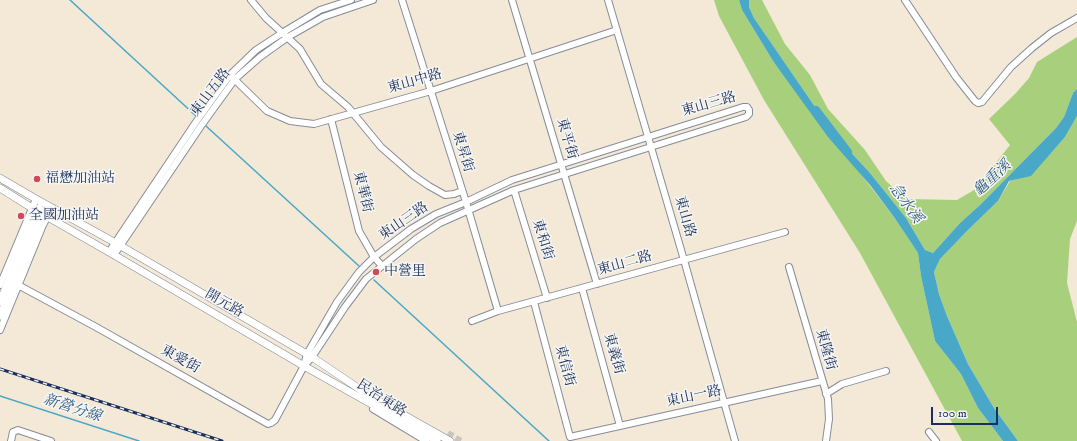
<!DOCTYPE html>
<meta charset="utf-8">
<style>
body{margin:0}
#map{position:relative;width:1077px;height:441px;overflow:hidden;background:#f3e9d6;font-family:"IM FELL DW Pica",serif}
canvas{display:block}
.scale{position:absolute;left:931px;top:407px;width:67px;height:18px;box-sizing:border-box;border:2px solid #1b2f5e;border-top:0;padding-left:5px;font-size:12px;line-height:14px;white-space:nowrap;color:#1b2f5e;-webkit-text-stroke:3px #f6f6f2;paint-order:stroke}
</style>
<div id="map">
<canvas width="1077" height="441"></canvas>
<div class="scale">100 m</div>
</div>
<script>
const g = document.querySelector('canvas').getContext('2d');
g.lineJoin = 'round';
function paint(path, color) { g.fillStyle = color; g.fill(path, 'evenodd'); }
const poly = rows => new Path2D(rows.map(r => 'M' + r).join(''));
function stroke(path, color, width, dash) { g.strokeStyle = color; g.lineWidth = width; g.lineCap = dash ? 'butt' : 'round'; g.setLineDash(dash || []); g.stroke(path); }
function label(font, color, halo, rows, align = 'center') {
  g.font = font + ' "IM FELL DW Pica","Noto Serif TC",serif'; g.lineWidth = 3; g.setLineDash([]); g.textBaseline = 'middle'; g.strokeStyle = halo; g.fillStyle = color; for (const [text, x, y, turn = 0] of rows) {
    g.save(); g.translate(x, y); g.rotate((+turn || 0) * Math.PI / 180); g.textAlign = isNaN(turn) ? turn : align; if (halo) g.strokeText(text, 0, 0); g.fillText(text, 0, 0); g.restore();
  }
}
paint(poly([
 [714,0,739,0,742,10,773,61,894,217,918,253,921,276,935,341,961,374,978,408,1003,441,962,441,860,253,764,100,719,16],
 [749,0,762,0,785,44,810,75,828,109,865,150,886,181,906,199,957,200,974,190,1010,145,989,119,1015,94,1029,78,1037,62,1077,37,1077,89,1073,93,1064,117,1056,128,980,205,960,223,933,253,925,250,906,218,870,173,833,133,754,18,749,7],
 [1077,116,1077,221,1070,239,1067,283,1077,322,1077,441,1018,441,994,408,968,364,947,316,939,294,934,272,940,259,968,230,998,201,1010,181,1031,175,1065,137]
]), '#a8d07c');
paint(poly([
 [739,0,749,0,749,7,754,18,833,133,870,173,906,218,925,250,933,253,960,223,980,205,1056,128,1064,117,1073,93,1077,89,1077,116,1065,137,1031,176,1009,181,998,201,968,230,940,259,934,272,939,294,947,316,968,364,994,408,1018,441,1003,441,978,408,961,374,935,341,921,276,918,253,894,217,870,185,828,137,773,61,742,10]
]), '#49a7c8');
stroke(poly([
 [70,0,196,116],
 [206,126,359,266],
 [374,280,549,441],
 [0,396,139,441]
]), '#49a7c8', 1.5);
stroke(poly([
 [816,110,848,152]
]), '#49a7c8', 8);
stroke(poly([
 [448,433,461,441]
]), '#c8c4be', 6, [6, 3]);
const minor = poly([
 [251,0,266,18,300,49,321,84,348,107,381,147,413,175,429,186,445,195,454,194,462,191],
 [402,0,466,202,498,311],
 [512,0,597,284],
 [608,0,684,260,735,441],
 [905,0,956,77,975,101,978,103,982,102,1011,67,1032,48,1051,33,1077,18],
 [230,75,267,111,290,121,314,124,431,91,617,30],
 [331,119,359,231,374,257,382,266],
 [514,190,547,298],
 [109,252,196,122,230,75,256,50,282,33,320,10,351,0],
 [114,255,201,126,235,79,260,57,288,37,323,17,373,0],
 [789,267,828,399,829,419,826,441],
 [0,285,36,199],
 [18,285,96,327,268,424,271,423,275,420,304,366,312,357,345,307,366,279,416,239,440,223,514,190,746,117,749,114,749,110,747,107,743,107,512,180,466,202,436,214,411,229,374,257,359,272,337,302,307,354,304,366],
 [582,288,620,426],
 [534,302,570,437,822,381],
 [472,321,498,311,785,232],
 [0,330,43,225,52,208],
 [826,394,842,384,886,371],
 [373,409,426,441],
 [929,432,936,441],
 [11,441,13,432,18,430,51,441]
]);
const major = poly([
 [0,178,36,199,114,242,312,357,367,394,450,441],
 [0,188,32,208,109,252,304,366,437,441],
 [0,302,31,224,39,208],
 [0,316,44,211]
]);
stroke(minor, '#878c9a', 8);
stroke(major, '#878c9a', 8);
stroke(minor, '#fff', 6);
stroke(major, '#fff', 7);
const rail = poly([
 [0,369,222,441]
]);
stroke(rail, '#1b2f5e', 3);
stroke(rail, '#f6f6f2', 1.5, [4.5]);
for (const [x, y, r, color] of [
 [37,179,4,"#d1495b"],
 [21,216,4,"#d1495b"],
 [376,272,4,"#d1495b"]
]) { const dot = new Path2D(); dot.arc(x, y, r, 0, 2 * Math.PI); g.fillStyle = color; g.fill(dot); stroke(dot, '#f6f6f2', 1.5); }
label('14px', '#1b2f5e', '#f6f6f2', [
 ["東山中路",415,82,-16],
 ["東山五路",211,93,-53],
 ["東山三路",709,105,-16],
 ["東平街",566,139,74],
 ["東昇街",462,152,73],
 ["東華街",362,192,76],
 ["東山路",684,217,74],
 ["東山三路",404,222,-34],
 ["東和街",542,240,73],
 ["東山二路",625,264,-16],
 ["開元路",224,304,30],
 ["東隆街",825,350,74],
 ["東義街",613,354,74],
 ["東愛街",180,360,29],
 ["東信街",564,366,75],
 ["東山一路",694,397,-12],
 ["民治東路",381,399,33]
]);
label('14px', '#1b2f5e', '#f6f6f2', [
 ["福懋加油站",45,179],
 ["全國加油站",29,216],
 ["中營里",384,272]
], 'left');
label('italic 15px', '#2b5983', '#f6f6f2', [
 ["龜重溪",993,179,-43],
 ["急水溪",905,204,54],
 ["新營分線",72,409,18]
]);
</script>
